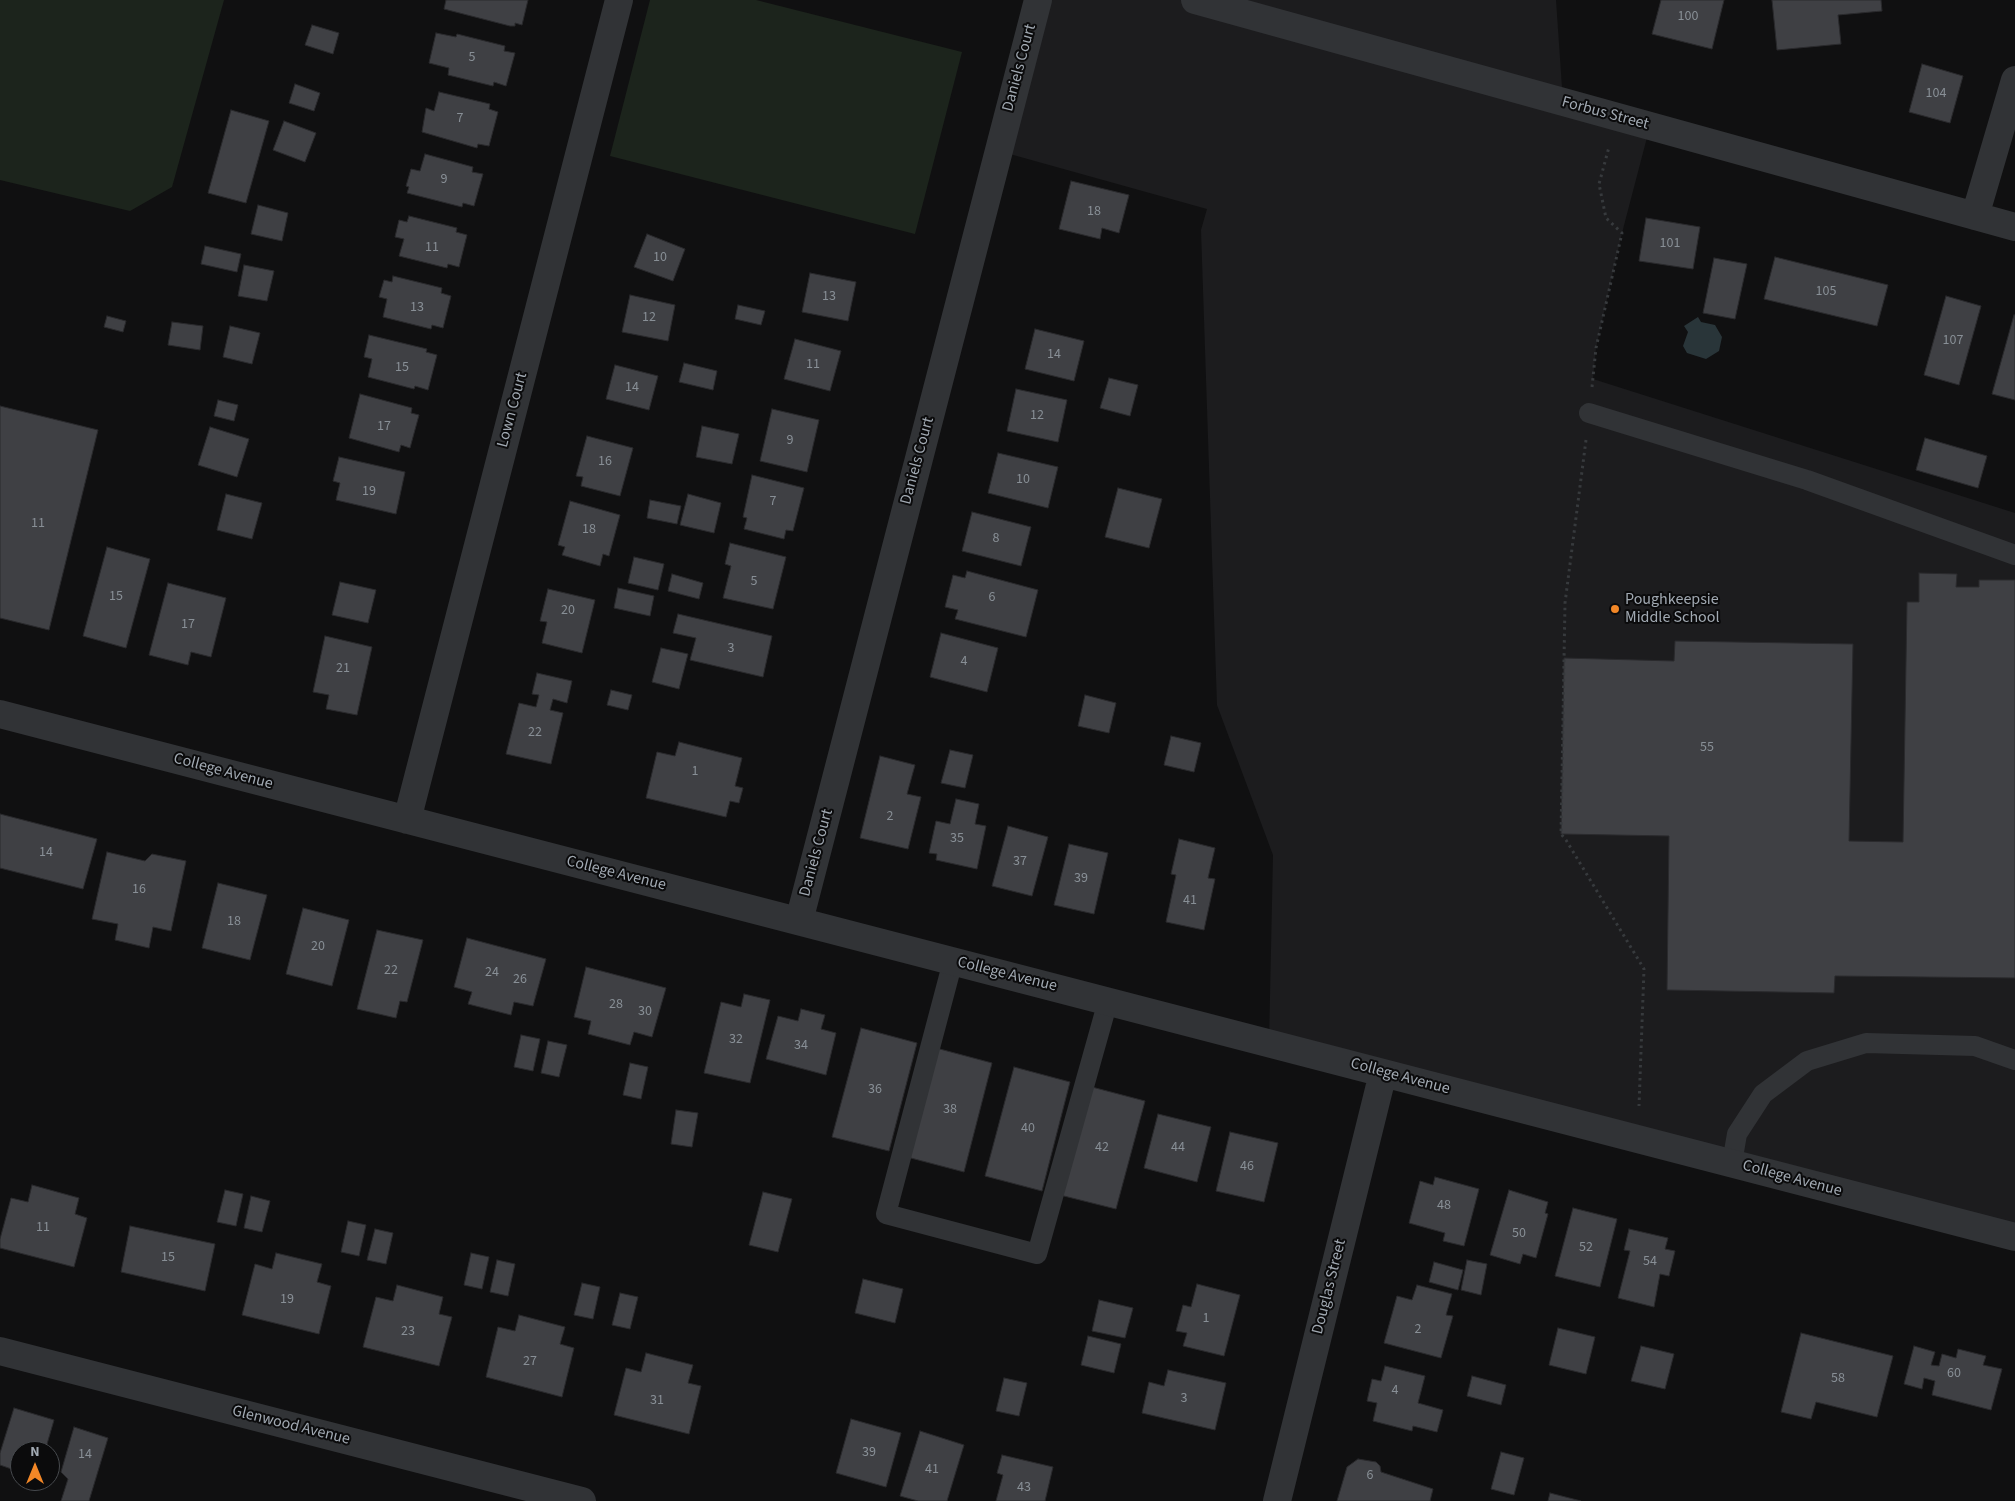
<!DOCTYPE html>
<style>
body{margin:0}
#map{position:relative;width:2015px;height:1501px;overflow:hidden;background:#101011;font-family:"Source Sans 3",sans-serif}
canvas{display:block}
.north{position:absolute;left:10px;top:1441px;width:50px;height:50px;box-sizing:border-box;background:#0b0b0c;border:1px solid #474a4e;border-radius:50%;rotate:0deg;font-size:14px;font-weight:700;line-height:20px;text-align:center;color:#a1a9b2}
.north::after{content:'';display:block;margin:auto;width:18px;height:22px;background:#f28727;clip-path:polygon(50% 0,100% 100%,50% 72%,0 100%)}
</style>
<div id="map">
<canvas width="2015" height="1501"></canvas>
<div class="north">N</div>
</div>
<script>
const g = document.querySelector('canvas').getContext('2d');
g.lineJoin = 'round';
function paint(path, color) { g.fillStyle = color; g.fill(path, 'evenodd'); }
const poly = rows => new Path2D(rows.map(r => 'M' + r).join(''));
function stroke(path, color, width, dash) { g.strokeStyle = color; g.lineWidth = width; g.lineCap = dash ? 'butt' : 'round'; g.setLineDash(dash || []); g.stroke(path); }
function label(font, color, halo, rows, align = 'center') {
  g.font = font + ' "Source Sans 3",sans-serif'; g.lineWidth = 4; g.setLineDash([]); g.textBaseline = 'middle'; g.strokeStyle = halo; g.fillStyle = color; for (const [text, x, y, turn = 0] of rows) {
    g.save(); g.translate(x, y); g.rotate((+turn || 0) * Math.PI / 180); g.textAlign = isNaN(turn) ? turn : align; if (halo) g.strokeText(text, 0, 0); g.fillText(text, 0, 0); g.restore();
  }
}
paint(poly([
 [1038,0,1556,0,1563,102,1650,126,1622,233,1596,348,1593,379,2015,513,2015,1237,1269,1043,1273,855,1217,705,1201,230,1207,209,999,151]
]), '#1c1c1e');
paint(poly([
 [0,0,224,0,172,187,130,211,0,180],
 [650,0,756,0,962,52,915,234,610,156]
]), '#1c241c');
paint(poly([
 [1698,317,1701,322,1715,325,1722,337,1719,351,1706,359,1687,353,1683,346,1688,332,1684,326]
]), '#293539');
const building = poly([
 [446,0,528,0,522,25,515,23,515,26,510,26,444,9,446,0],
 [1661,0,1724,0,1712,49,1652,34,1661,0],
 [1772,0,1881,0,1882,11,1838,15,1841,44,1777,50,1772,0],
 [312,25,339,33,333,54,305,45,312,25],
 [436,33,456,37,457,34,505,46,504,51,515,53,506,86,494,82,493,86,448,75,449,68,429,63,436,33],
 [1922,64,1963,76,1950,123,1909,112,1922,64],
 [295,84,320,93,314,111,289,103,295,84],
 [439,92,490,104,489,109,498,112,489,146,478,144,477,148,422,132,426,108,434,111,439,92],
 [231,110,269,121,246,203,208,193,231,110],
 [284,121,316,133,305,162,273,150,284,121],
 [425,154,473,167,472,172,483,174,474,206,463,203,462,207,407,193,409,187,406,186,411,169,420,171,425,154],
 [1071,181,1129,195,1119,233,1102,228,1100,239,1059,229,1071,181],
 [258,205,288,213,282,241,251,234,258,205],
 [409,216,457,228,456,232,467,235,459,267,448,264,447,268,399,256,404,239,395,237,399,220,407,222,409,216],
 [1646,218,1700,227,1693,269,1639,261,1646,218],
 [647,234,685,249,673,281,634,267,647,234],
 [205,246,241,254,237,272,201,264,205,246],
 [1775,257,1888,285,1877,326,1764,299,1775,257],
 [1714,258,1747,264,1735,319,1703,313,1714,258],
 [244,265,274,271,267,301,238,296,244,265],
 [810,273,856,282,848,321,802,312,810,273],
 [393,276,442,288,441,293,451,296,443,328,432,325,431,329,383,317,387,299,379,297,384,280,392,282,393,276],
 [630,295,675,305,668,341,622,332,630,295],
 [1946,296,1981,306,1959,385,1924,375,1946,296],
 [738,305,765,311,761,325,735,319,738,305],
 [2014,315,2015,315,2015,400,1992,394,2014,315],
 [107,316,126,321,123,332,104,327,107,316],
 [172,322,203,326,200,350,168,345,172,322],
 [230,326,260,333,252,364,223,357,230,326],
 [1035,329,1084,341,1074,381,1025,369,1035,329],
 [369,335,427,349,426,352,437,355,428,390,415,386,414,389,368,377,372,359,364,357,369,335],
 [795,339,841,351,830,391,784,379,795,339],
 [684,363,717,371,713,390,679,382,684,363],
 [615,365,658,376,649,410,606,399,615,365],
 [1109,378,1138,385,1130,416,1100,408,1109,378],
 [1016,389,1067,400,1058,442,1007,431,1016,389],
 [360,394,412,408,411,413,419,415,410,448,401,445,399,452,349,438,360,394],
 [218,400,238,405,234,421,214,416,218,400],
 [0,406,98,430,49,630,0,618,0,406],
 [772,409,819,420,807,472,760,461,772,409],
 [702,426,739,434,732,464,696,457,702,426],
 [210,427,249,439,237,477,198,465,210,427],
 [587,436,633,448,620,496,581,486,583,477,576,476,587,436],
 [1925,438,1987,456,1978,488,1916,470,1925,438],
 [998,453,1058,467,1048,508,988,493,998,453],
 [339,457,405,472,396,514,336,500,340,483,333,481,339,457],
 [752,475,804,488,793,531,786,530,784,539,744,529,747,518,743,517,752,475],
 [1118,488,1162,499,1149,548,1105,537,1118,488],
 [226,494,262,503,252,539,217,530,226,494],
 [688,494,721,503,714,533,680,525,688,494],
 [650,500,681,506,677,524,647,518,650,500],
 [570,501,620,515,609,556,603,554,600,566,562,555,565,547,558,545,570,501],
 [972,512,1031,527,1021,566,962,551,972,512],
 [730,543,786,557,773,609,723,598,731,566,725,564,730,543],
 [107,547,150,559,126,648,83,636,107,547],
 [634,557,664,564,658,590,628,583,634,557],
 [967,571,1038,590,1026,637,955,619,958,610,945,607,953,575,965,578,967,571],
 [1919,573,1957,574,1956,587,1979,587,1979,580,2015,580,2015,978,1835,976,1834,993,1667,990,1669,836,1561,834,1564,658,1674,661,1675,641,1853,644,1849,841,1903,842,1907,602,1919,602,1919,573],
 [672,574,703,583,699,599,668,591,672,574],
 [340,582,376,590,368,623,332,615,340,582],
 [168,583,226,598,211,657,191,652,188,665,149,655,168,583],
 [618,588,654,596,650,616,614,608,618,588],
 [548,589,595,600,582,653,542,643,547,622,540,621,548,589],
 [678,614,772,636,763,677,690,660,696,638,673,633,678,614],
 [941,633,998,648,987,692,930,677,941,633],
 [325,636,372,647,357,715,326,709,329,695,313,692,325,636],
 [661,648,688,654,679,689,652,682,661,648],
 [537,673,572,681,567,703,553,699,550,710,563,713,551,764,506,754,519,703,536,707,539,695,532,694,537,673],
 [611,690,632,695,628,710,607,705,611,690],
 [1085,695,1116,703,1109,733,1078,726,1085,695],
 [1171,736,1201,743,1194,772,1164,765,1171,736],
 [679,742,742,758,735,786,743,788,739,803,730,801,726,817,646,798,657,752,675,756,679,742],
 [950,750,973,755,965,788,941,783,950,750],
 [880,756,915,765,907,794,921,797,908,849,860,838,880,756],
 [956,799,979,804,975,824,986,826,977,869,936,860,937,854,929,853,936,821,950,824,956,799],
 [0,814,97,839,83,889,0,868,0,814],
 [1008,826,1048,837,1032,896,992,886,1008,826],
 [1179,839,1215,848,1208,878,1215,879,1204,930,1166,922,1176,875,1171,874,1179,839],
 [1069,844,1108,853,1094,914,1054,905,1069,844],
 [107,852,145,861,152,854,186,861,171,931,153,927,149,948,115,940,118,924,92,919,107,852],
 [218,883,267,895,250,960,202,948,218,883],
 [303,908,349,920,332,986,286,974,303,908],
 [377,930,423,940,407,1002,400,1001,396,1018,357,1009,377,930],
 [467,938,546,959,533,1006,514,1002,511,1015,468,1004,472,992,454,987,467,938],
 [586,967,666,988,652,1037,634,1032,630,1045,588,1034,591,1021,574,1017,586,967],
 [744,994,770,1000,750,1083,704,1073,721,1002,741,1007,744,994],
 [801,1009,825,1015,821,1029,836,1033,826,1075,766,1059,778,1016,798,1021,801,1009],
 [861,1028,917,1043,889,1151,832,1137,861,1028],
 [521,1035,540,1039,533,1071,514,1067,521,1035],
 [548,1041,567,1045,559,1077,541,1073,548,1041],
 [936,1048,992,1063,964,1172,907,1157,936,1048],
 [630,1063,648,1067,641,1099,623,1095,630,1063],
 [1014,1067,1070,1082,1042,1191,985,1176,1014,1067],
 [1088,1086,1145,1101,1116,1209,1060,1195,1088,1086],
 [676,1110,698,1113,692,1147,671,1144,676,1110],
 [1158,1114,1211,1127,1197,1182,1144,1168,1158,1114],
 [1230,1132,1278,1143,1264,1202,1216,1191,1230,1132],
 [1435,1177,1479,1189,1464,1246,1443,1241,1445,1233,1409,1223,1420,1181,1433,1185,1435,1177],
 [32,1185,79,1198,75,1214,87,1218,74,1267,0,1248,0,1239,11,1198,28,1202,32,1185],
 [225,1190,243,1194,236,1226,217,1222,225,1190],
 [1509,1190,1548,1202,1545,1213,1548,1214,1536,1258,1523,1254,1520,1264,1490,1255,1509,1190],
 [763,1192,792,1199,778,1252,749,1245,763,1192],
 [251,1196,270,1201,262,1232,244,1228,251,1196],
 [1573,1208,1617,1219,1600,1287,1555,1276,1573,1208],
 [348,1221,366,1225,359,1256,341,1252,348,1221],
 [130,1226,215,1244,205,1291,121,1272,130,1226],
 [375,1229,393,1233,386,1264,367,1260,375,1229],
 [1629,1229,1668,1238,1665,1249,1675,1251,1669,1276,1660,1274,1654,1307,1618,1298,1630,1251,1624,1250,1629,1229],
 [276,1253,322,1264,317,1282,331,1286,319,1334,242,1315,255,1264,272,1269,276,1253],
 [471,1253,489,1257,482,1289,464,1285,471,1253],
 [497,1260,515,1264,508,1296,490,1292,497,1260],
 [1467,1260,1487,1264,1481,1295,1461,1290,1467,1260],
 [1434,1262,1463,1270,1458,1290,1429,1282,1434,1262],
 [863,1279,903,1289,895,1323,855,1313,863,1279],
 [582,1283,600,1287,593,1319,574,1315,582,1283],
 [1197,1284,1240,1295,1224,1356,1183,1346,1187,1333,1176,1331,1183,1305,1191,1307,1197,1284],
 [397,1285,443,1297,439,1314,452,1317,439,1366,363,1347,376,1297,393,1301,397,1285],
 [1417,1285,1452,1294,1446,1315,1453,1316,1441,1358,1384,1343,1397,1296,1412,1300,1417,1285],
 [620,1293,638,1297,630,1329,612,1325,620,1293],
 [1099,1300,1133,1308,1125,1338,1092,1331,1099,1300],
 [519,1315,565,1327,560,1344,574,1348,562,1397,486,1377,498,1327,515,1331,519,1315],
 [1558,1328,1595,1337,1586,1374,1549,1365,1558,1328],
 [1801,1333,1893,1356,1877,1417,1816,1402,1811,1419,1781,1412,1801,1333],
 [1088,1336,1121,1344,1114,1373,1081,1365,1088,1336],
 [1641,1346,1674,1354,1665,1389,1631,1381,1641,1346],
 [1914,1346,1935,1352,1931,1365,1939,1366,1942,1354,1956,1358,1958,1349,1986,1356,1983,1365,2002,1369,1991,1410,1932,1395,1935,1381,1924,1378,1922,1389,1904,1384,1914,1346],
 [646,1353,693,1365,688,1383,701,1386,689,1434,614,1415,626,1368,641,1372,646,1353],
 [1385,1366,1425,1376,1418,1403,1443,1410,1437,1432,1413,1426,1412,1431,1373,1421,1377,1403,1367,1401,1372,1379,1381,1381,1385,1366],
 [1168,1370,1226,1383,1215,1430,1142,1413,1149,1382,1164,1386,1168,1370],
 [1472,1376,1506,1385,1501,1405,1467,1396,1472,1376],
 [1004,1378,1027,1383,1019,1416,996,1411,1004,1378],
 [14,1408,54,1420,45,1451,20,1451,20,1472,0,1465,0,1453,14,1408],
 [851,1419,901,1433,886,1487,836,1473,851,1419],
 [74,1427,108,1438,89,1501,61,1501,68,1479,61,1472,74,1427],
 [920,1431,964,1445,947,1501,918,1501,900,1496,920,1431],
 [1501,1452,1524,1458,1514,1495,1491,1489,1501,1452],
 [1002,1455,1053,1467,1045,1501,996,1501,1003,1475,997,1473,1002,1455],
 [1358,1459,1376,1462,1380,1466,1381,1472,1433,1489,1430,1501,1337,1501,1347,1467,1358,1459],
 [1550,1493,1581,1501,1548,1501,1550,1493]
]);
paint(building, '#3f4044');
stroke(building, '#2a2a2d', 1);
stroke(poly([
 [1592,387,1596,348,1622,233,1606,218,1599,184,1609,147],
 [1586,440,1565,603,1561,834,1566,840,1644,969,1639,1106]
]), '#373a3d', 3, [2.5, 4]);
stroke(poly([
 [1589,413,1807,480,2015,555],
 [953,961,886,1214,1037,1254,1108,1001],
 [1732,1163,1737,1134,1763,1094,1807,1061,1866,1043,1975,1046,2015,1060]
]), '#313336', 20);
stroke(poly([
 [1195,0,2015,227],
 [1975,216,2015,80],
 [0,714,2015,1237],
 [407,820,619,0],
 [799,921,1038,0],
 [0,1351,582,1501],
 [1277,1501,1383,1073]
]), '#313336', 28);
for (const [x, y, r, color] of [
 [1615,609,5,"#f28727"]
]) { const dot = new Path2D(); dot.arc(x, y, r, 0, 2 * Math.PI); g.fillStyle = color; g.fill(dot); stroke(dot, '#0b0b0c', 2); }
label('14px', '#888f96', null, [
 ["100",1688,17],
 ["5",472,58],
 ["104",1936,94],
 ["7",460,119],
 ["9",444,180],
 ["18",1094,212],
 ["101",1670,244],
 ["11",432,248],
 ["10",660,258],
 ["105",1826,292],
 ["13",829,297],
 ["13",417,308],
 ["12",649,318],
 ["107",1953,341],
 ["14",1054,355],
 ["11",813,365],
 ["15",402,368],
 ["14",632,388],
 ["12",1037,416],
 ["17",384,427],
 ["9",790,441],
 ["16",605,462],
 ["10",1023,480],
 ["19",369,492],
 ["7",773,502],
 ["11",38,524],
 ["18",589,530],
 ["8",996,539],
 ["5",754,582],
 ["15",116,597],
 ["6",992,598],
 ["20",568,611],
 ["17",188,625],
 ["3",731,649],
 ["4",964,662],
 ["21",343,669],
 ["22",535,733],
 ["55",1707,748],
 ["1",695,772],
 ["2",890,817],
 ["35",957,839],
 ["14",46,853],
 ["37",1020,862],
 ["39",1081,879],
 ["16",139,890],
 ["41",1190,901],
 ["18",234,922],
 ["20",318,947],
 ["22",391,971],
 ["24",492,973],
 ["26",520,980],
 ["28",616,1005],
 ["30",645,1012],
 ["32",736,1040],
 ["34",801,1046],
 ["36",875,1090],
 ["38",950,1110],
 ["40",1028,1129],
 ["42",1102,1148],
 ["44",1178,1148],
 ["46",1247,1167],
 ["48",1444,1206],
 ["11",43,1228],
 ["50",1519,1234],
 ["52",1586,1248],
 ["15",168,1258],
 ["54",1650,1262],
 ["19",287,1300],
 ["1",1206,1319],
 ["2",1418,1330],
 ["23",408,1332],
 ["27",530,1362],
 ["60",1954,1374],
 ["58",1838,1379],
 ["4",1395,1391],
 ["3",1184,1399],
 ["31",657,1401],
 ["39",869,1453],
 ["14",85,1455],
 ["41",932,1470],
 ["6",1370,1476],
 ["43",1024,1488]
]);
label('16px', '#a1a9b2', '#0b0b0c', [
 ["Daniels Court",1020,68,-75],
 ["Forbus Street",1605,114,15],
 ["Lown Court",513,410,-75],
 ["Daniels Court",918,461,-75],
 ["College Avenue",223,772,15],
 ["Daniels Court",817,853,-75],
 ["College Avenue",616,874,14],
 ["College Avenue",1007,975,14],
 ["College Avenue",1400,1077,15],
 ["College Avenue",1792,1179,15],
 ["Douglas Street",1330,1287,-76],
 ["Glenwood Avenue",291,1426,14]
]);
label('16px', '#a1a9b2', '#0b0b0c', [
 ["Poughkeepsie",1625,600],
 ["Middle School",1625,618]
], 'left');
</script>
